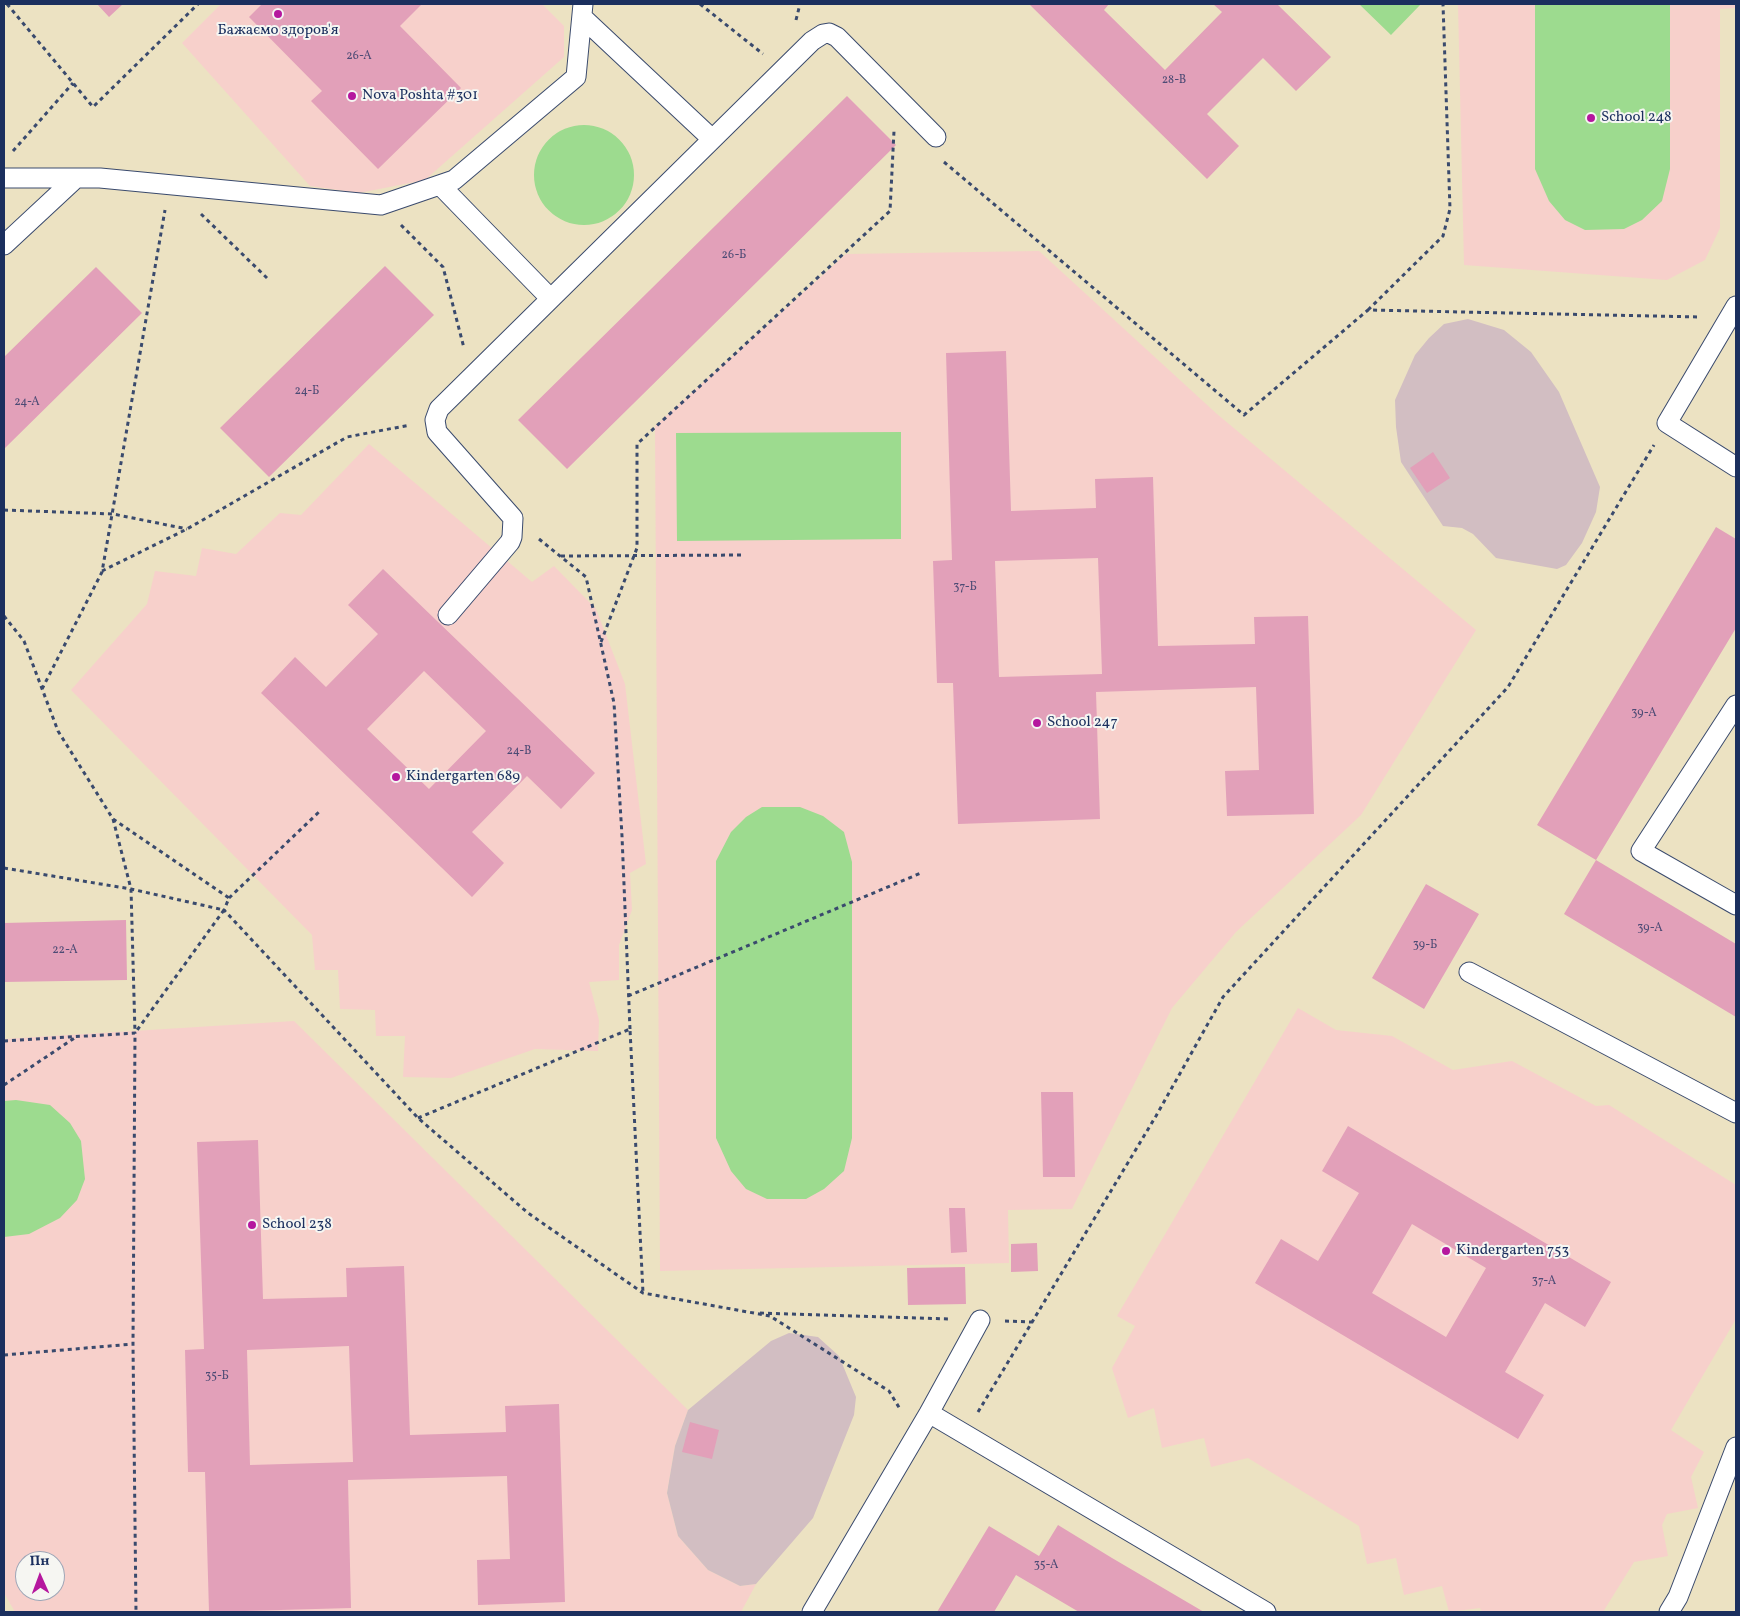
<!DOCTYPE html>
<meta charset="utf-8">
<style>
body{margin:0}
#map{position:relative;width:1740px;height:1616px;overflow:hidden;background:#ece2c2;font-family:Vollkorn,serif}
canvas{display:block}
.frame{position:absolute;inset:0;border:5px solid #1b2f5e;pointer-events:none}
.north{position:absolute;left:15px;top:1551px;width:50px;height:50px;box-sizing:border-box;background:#f6f6f2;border:1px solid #9ea6b7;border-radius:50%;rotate:358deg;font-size:14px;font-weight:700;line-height:20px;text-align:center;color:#1b2f5e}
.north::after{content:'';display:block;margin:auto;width:18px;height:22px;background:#b5179e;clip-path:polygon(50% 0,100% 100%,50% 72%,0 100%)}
</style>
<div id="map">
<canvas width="1740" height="1616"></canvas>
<div class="frame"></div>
<div class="north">Пн</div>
</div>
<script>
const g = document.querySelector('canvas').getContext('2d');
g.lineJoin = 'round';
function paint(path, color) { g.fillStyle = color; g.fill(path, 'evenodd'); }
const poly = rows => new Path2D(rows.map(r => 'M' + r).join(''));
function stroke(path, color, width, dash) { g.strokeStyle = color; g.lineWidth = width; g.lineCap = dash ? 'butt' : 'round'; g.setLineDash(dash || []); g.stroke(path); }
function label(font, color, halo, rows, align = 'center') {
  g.font = font + ' Vollkorn,serif'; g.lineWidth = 4; g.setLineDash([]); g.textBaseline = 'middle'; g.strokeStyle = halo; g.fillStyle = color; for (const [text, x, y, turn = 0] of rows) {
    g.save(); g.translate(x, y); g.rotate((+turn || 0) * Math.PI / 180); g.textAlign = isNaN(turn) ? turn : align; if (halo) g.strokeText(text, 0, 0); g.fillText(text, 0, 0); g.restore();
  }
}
paint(poly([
 [221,4,542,4,564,26,564,57,425,180,359,193,310,186,182,43],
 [1458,4,1736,4,1736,8,1720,9,1720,228,1705,260,1667,280,1464,265],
 [1039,251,1217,414,1476,630,1361,815,1236,932,1172,1008,1072,1209,1008,1210,1009,1263,660,1271,655,426,846,254],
 [369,444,532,582,554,566,596,609,625,684,646,864,630,873,632,910,619,945,619,980,589,982,599,1020,598,1051,535,1049,451,1078,403,1077,405,1036,376,1036,375,1010,340,1009,338,970,315,970,312,935,71,690,147,604,155,571,196,576,202,548,236,554,280,513,301,515],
 [1298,1008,1336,1030,1392,1036,1453,1070,1512,1061,1596,1106,1609,1105,1736,1185,1736,1319,1671,1430,1704,1452,1691,1477,1698,1508,1667,1514,1662,1525,1668,1556,1634,1562,1603,1612,1482,1612,1480,1608,1449,1612,1442,1586,1404,1595,1396,1558,1367,1564,1359,1526,1248,1458,1211,1467,1204,1438,1162,1448,1154,1408,1128,1418,1112,1368,1135,1326,1117,1316],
 [294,1021,688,1410,675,1446,667,1493,678,1536,708,1570,740,1586,756,1584,741,1612,15,1612,4,1593,4,1039],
 [25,1561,55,1561,55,1591,25,1591]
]), '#f7d0cb');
paint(poly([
 [1468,319,1504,330,1531,352,1559,392,1600,487,1596,512,1582,543,1566,565,1557,569,1496,558,1473,534,1462,528,1443,526,1401,462,1396,427,1395,400,1415,355,1429,338,1444,324],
 [789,1333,818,1337,839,1356,856,1397,854,1415,813,1518,756,1584,740,1586,708,1570,678,1536,667,1493,675,1446,688,1410,771,1341]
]), '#d2bec2');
paint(poly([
 [1359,4,1421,4,1391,35],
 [1535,4,1670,4,1670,169,1662,201,1642,220,1624,229,1585,230,1565,220,1549,201,1535,169],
 '534 175a50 50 0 1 1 100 0a50 50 0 1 1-100 0Z',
 [901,432,901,539,677,541,676,433],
 [762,807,800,807,823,816,844,832,852,862,852,1138,844,1171,824,1189,806,1199,767,1199,746,1189,731,1171,716,1138,716,861,731,832,746,817],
 [16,1100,50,1105,70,1123,81,1141,85,1179,77,1200,60,1218,29,1234,4,1237,4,1101]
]), '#9ddb8f');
paint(poly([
 [97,4,123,4,109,17],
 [262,4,422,4,400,26,461,88,378,169,311,101,322,91,249,17],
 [1029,4,1109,4,1104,10,1165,70,1222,12,1213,4,1277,4,1331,57,1296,91,1263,58,1207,114,1239,146,1207,179],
 [847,96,896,145,567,469,518,420],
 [385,266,434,315,269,477,220,428],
 [96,267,142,313,4,449,4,357],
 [1006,351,1011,511,1096,508,1095,479,1153,477,1158,646,1255,644,1254,617,1308,616,1314,814,1227,816,1225,771,1259,770,1256,687,1096,692,1100,819,958,824,953,683,937,683,933,561,952,560,946,353],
 [1098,558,1102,674,999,677,995,561],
 [1433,452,1450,478,1427,493,1410,468],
 [1716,527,1736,539,1736,628,1596,860,1537,825],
 [383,569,595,773,561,809,527,776,472,832,504,863,472,897,261,693,295,657,326,687,378,634,348,605],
 [424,671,486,731,429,789,367,729],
 [1596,860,1736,944,1736,1017,1564,914],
 [1426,884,1479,914,1424,1009,1372,978],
 [126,920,127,980,4,982,4,923],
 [1041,1092,1073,1092,1075,1177,1043,1177],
 [1348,1126,1611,1282,1585,1327,1545,1303,1505,1372,1544,1395,1518,1439,1255,1283,1281,1239,1318,1261,1359,1193,1322,1171],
 [1412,1224,1486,1268,1446,1337,1372,1293],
 [258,1140,263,1299,347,1297,346,1268,404,1266,410,1435,506,1432,505,1406,559,1404,565,1602,478,1605,477,1560,510,1559,507,1476,348,1480,351,1608,209,1612,205,1472,188,1472,185,1350,204,1349,197,1142],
 [349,1346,353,1462,250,1465,247,1350],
 [949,1208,965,1208,967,1252,951,1253],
 [1037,1243,1038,1271,1011,1272,1011,1244],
 [965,1267,966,1304,908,1305,907,1268],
 [690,1422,719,1430,712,1459,682,1452],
 [1058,1525,1112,1558,1204,1612,1079,1612,1016,1575,994,1612,937,1612,989,1526,1039,1556]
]), '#e2a0b9');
const lane = poly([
 [582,17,712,139],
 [4,178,100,178,381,205,454,180,576,77,583,4],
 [440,185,550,298],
 [4,245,75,179],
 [1736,306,1667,423,1736,467],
 [448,615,510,542,512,537,513,518,437,432,435,420,439,409,812,41,823,34,829,33,837,37,936,137],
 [1736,705,1641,851,1736,905],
 [1469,972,1736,1113],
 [929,1413,1266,1612],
 [812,1612,929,1413,980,1320],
 [1669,1612,1678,1597,1736,1447]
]);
stroke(lane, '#3a4a6d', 21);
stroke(poly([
 [7,4,93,107,198,4],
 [700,4,763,54],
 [796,20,800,4],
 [13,151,73,83],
 [944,162,1244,415,1368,310,1700,317],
 [201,214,267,278],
 [401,225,443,267,464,348],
 [1368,310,1443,236,1450,209,1443,4],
 [4,510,113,514,187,529],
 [539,539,586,577,614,703,622,836,630,1029],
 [561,556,745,555],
 [102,571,187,529,347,437,410,425],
 [4,616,24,641,58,731,113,819,229,898,224,910,418,1118,528,1213,643,1293,770,1316,889,1391,900,1409],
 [601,642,637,548,637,444,890,211,894,131],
 [42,689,102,572,165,210],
 [113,819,131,889,135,1033],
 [4,868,131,889,224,910,135,1033],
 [229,898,321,810],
 [628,996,921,873],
 [4,1041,135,1033,133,1344,136,1612],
 [4,1085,76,1037],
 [418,1118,630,1029,643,1293],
 [760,1313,951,1319],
 [1005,1321,1032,1322],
 [4,1355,133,1344],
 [978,1412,1156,1116,1223,997,1508,687,1654,445]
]), '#3a4a6d', 3, [4, 4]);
stroke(lane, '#fff', 19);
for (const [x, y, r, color] of [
 [278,14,5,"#b5179e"],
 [352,96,5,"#b5179e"],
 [1591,118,5,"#b5179e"],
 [1037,723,5,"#b5179e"],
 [396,777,5,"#b5179e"],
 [252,1225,5,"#b5179e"],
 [1446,1251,5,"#b5179e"]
]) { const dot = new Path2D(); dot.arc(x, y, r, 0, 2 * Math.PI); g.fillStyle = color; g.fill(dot); stroke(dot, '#f6f6f2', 2); }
label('12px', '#4d4b75', null, [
 ["26-А",359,57],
 ["28-В",1174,81],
 ["26-Б",734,256],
 ["24-Б",307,392],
 ["24-А",27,403],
 ["37-Б",965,588],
 ["39-А",1644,714],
 ["24-В",519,752],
 ["39-А",1650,929],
 ["39-Б",1425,946],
 ["22-А",65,951],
 ["37-А",1544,1282],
 ["35-Б",217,1377],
 ["35-А",1046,1566]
]);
label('15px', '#1b2f5e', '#f6f6f2', [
 ["Бажаємо здоров'я",278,31,"center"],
 ["Nova Poshta #301",362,96],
 ["School 248",1601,118],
 ["School 247",1047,723],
 ["Kindergarten 689",406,777],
 ["School 238",262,1225],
 ["Kindergarten 753",1456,1251]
], 'left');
</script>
